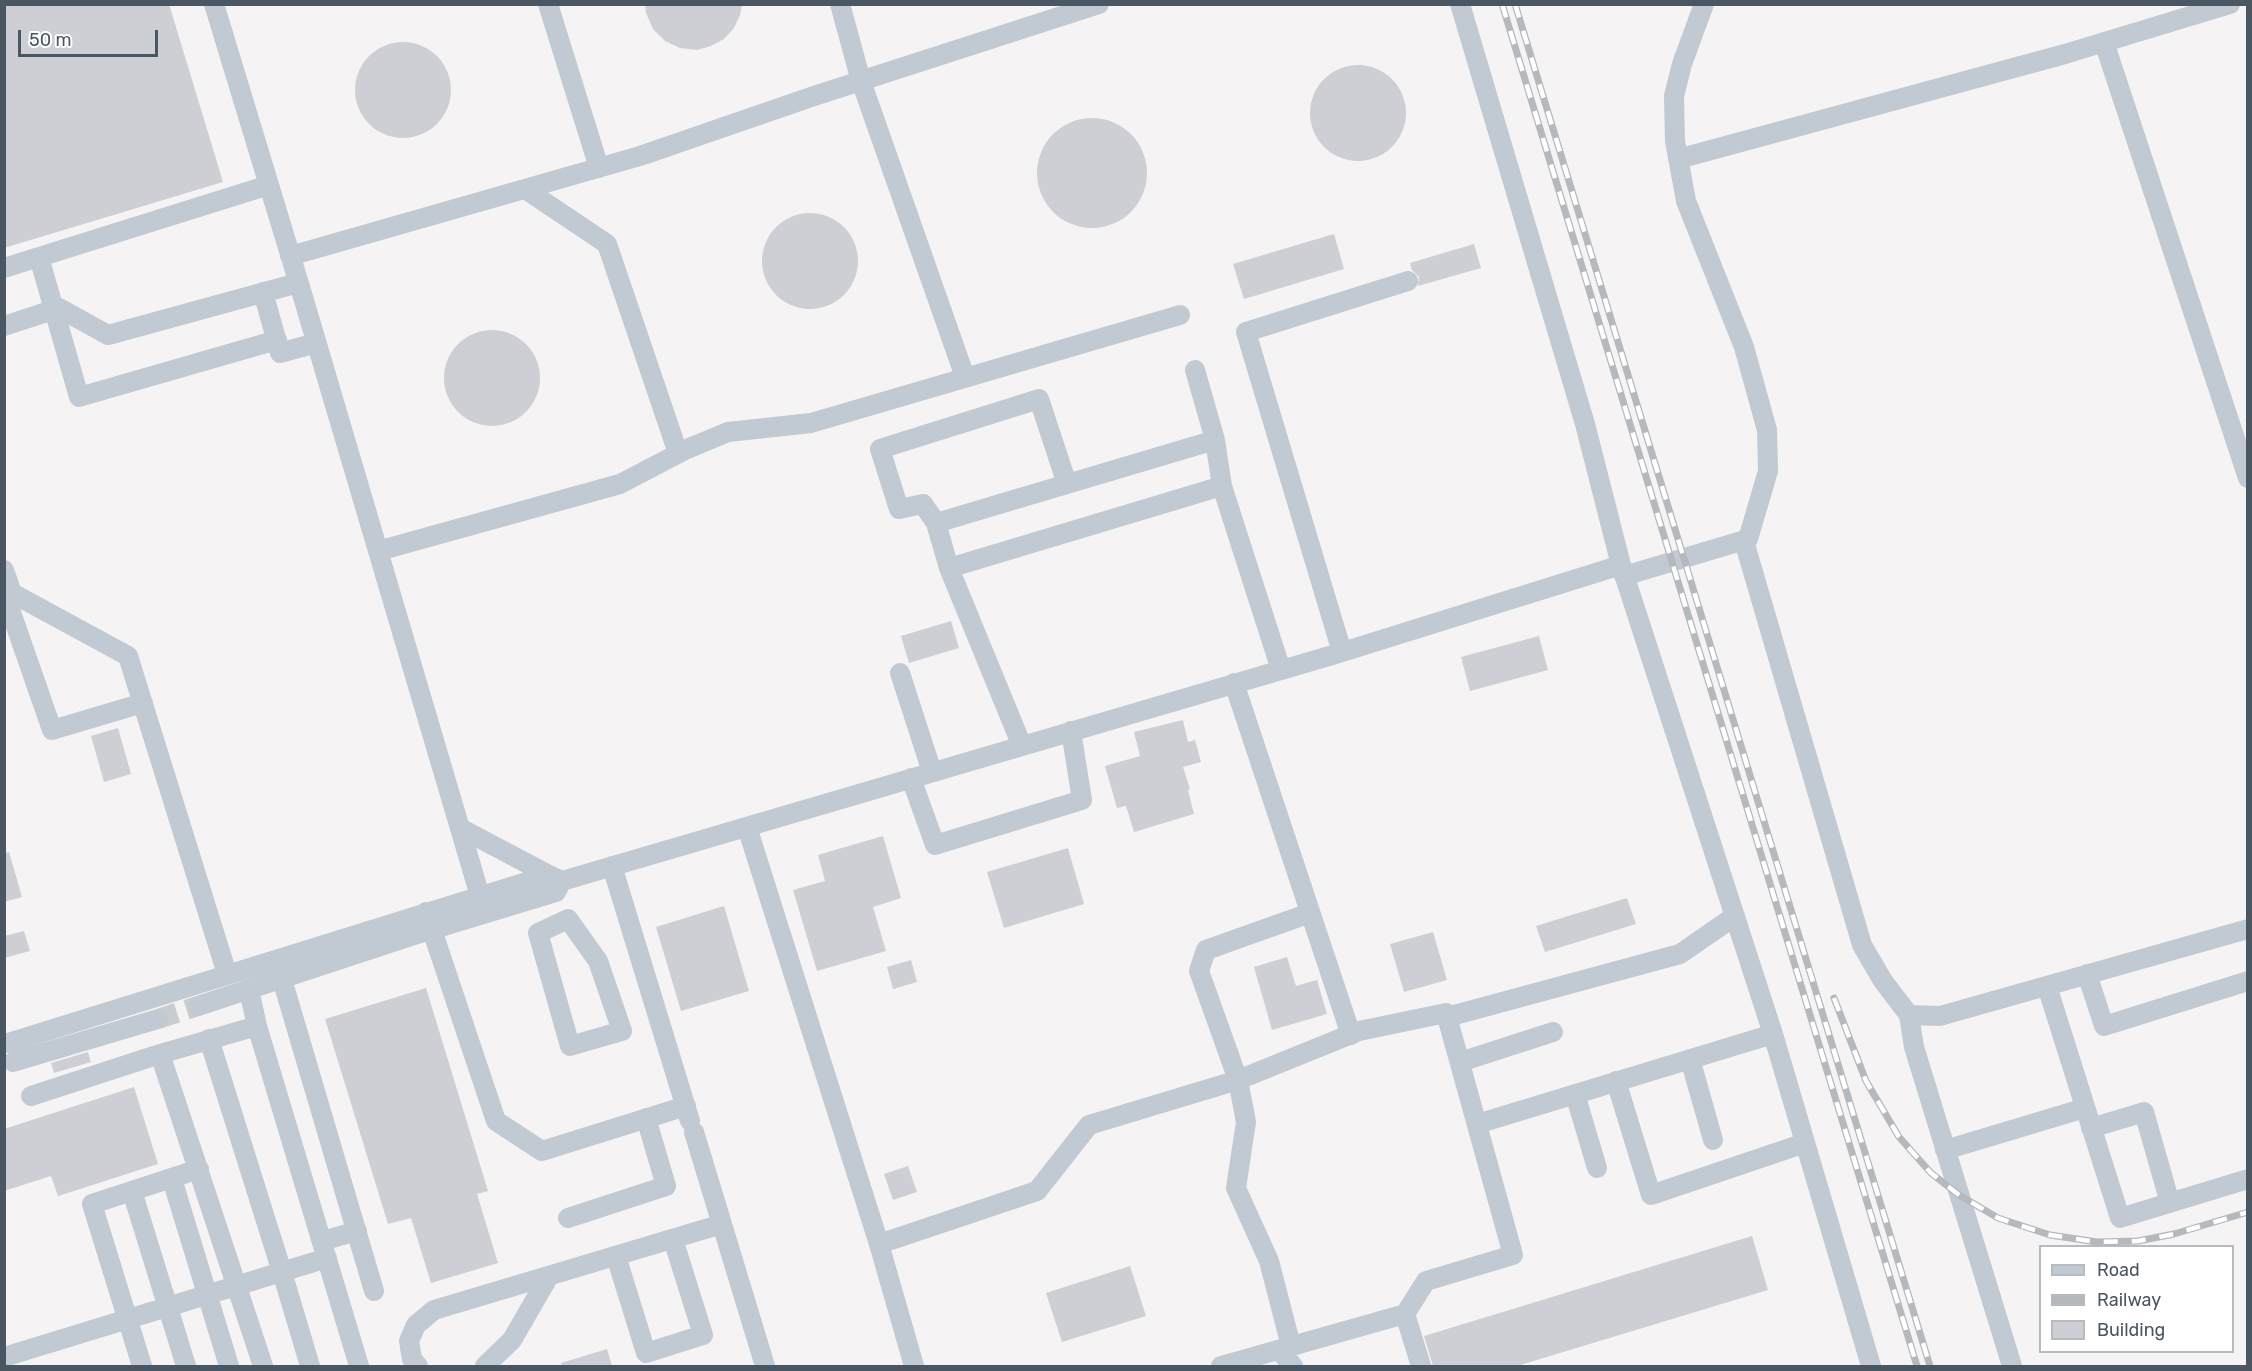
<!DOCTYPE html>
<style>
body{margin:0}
#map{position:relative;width:2252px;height:1371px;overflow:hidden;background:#f5f3f3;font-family:Rubik,sans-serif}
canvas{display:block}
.frame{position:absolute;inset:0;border:6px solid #4a5661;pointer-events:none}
.legend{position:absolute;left:2039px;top:1245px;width:195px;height:108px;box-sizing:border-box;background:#fff;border:2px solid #b7bbc0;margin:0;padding:8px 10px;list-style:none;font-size:18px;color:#4a5661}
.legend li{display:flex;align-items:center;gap:12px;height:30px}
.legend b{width:30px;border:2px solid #b7bbc0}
.scale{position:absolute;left:18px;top:30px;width:140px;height:27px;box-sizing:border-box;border:3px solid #4a5661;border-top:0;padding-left:8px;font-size:18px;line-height:21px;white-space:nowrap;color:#4a5661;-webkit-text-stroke:4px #fff;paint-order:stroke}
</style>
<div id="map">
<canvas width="2252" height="1371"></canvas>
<div class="frame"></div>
<ul class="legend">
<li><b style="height:8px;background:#c1cad2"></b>Road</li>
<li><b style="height:8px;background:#b5b8bd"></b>Railway</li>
<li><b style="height:16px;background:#cdcfd5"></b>Building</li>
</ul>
<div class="scale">50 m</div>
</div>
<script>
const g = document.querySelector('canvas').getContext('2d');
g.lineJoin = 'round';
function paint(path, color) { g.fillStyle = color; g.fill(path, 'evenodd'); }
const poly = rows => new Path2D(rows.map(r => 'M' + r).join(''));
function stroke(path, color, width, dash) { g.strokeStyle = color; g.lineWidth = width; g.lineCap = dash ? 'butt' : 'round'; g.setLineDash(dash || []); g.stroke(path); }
paint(poly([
 [4,4,169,4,223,182,4,248],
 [645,4,742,4,740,15,734,28,724,39,711,46,697,50,680,48,665,41,653,29,646,13],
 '355 90a48 48 0 1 1 96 0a48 48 0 1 1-96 0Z',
 '1310 113a48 48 0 1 1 96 0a48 48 0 1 1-96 0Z',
 '1037 173a55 55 0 1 1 110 0a55 55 0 1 1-110 0Z',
 '762 261a48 48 0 1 1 96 0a48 48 0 1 1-96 0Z',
 [1334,234,1344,269,1244,299,1233,264],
 [1474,244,1481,268,1418,286,1419,277,1412,270,1410,263],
 '444 378a48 48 0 1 1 96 0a48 48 0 1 1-96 0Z',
 [951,621,959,648,909,663,901,636],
 [1539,636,1548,670,1470,691,1461,657],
 [1183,720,1188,742,1195,740,1201,762,1183,767,1190,789,1188,790,1194,814,1134,832,1126,806,1117,808,1105,766,1140,756,1134,732],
 [118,728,131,774,104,782,91,736],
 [883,836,901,898,873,907,886,951,817,971,793,890,825,881,818,855],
 [1068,848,1084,904,1004,928,987,872],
 [9,852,22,897,4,902,4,853],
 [1627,898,1636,924,1545,952,1536,926],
 [724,906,749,991,681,1011,656,927],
 [24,931,30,951,4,958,4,936],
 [1433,932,1447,980,1404,992,1390,944],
 [1287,957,1296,986,1317,980,1327,1014,1272,1030,1254,967],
 [911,960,917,982,893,989,887,967],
 [426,988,488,1191,477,1194,498,1263,431,1283,411,1218,388,1224,325,1019],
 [88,1052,91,1062,54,1073,51,1063],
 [134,1087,158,1164,58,1196,51,1176,4,1191,4,1129],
 [908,1166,917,1192,893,1200,884,1174],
 [1752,1236,1768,1290,1517,1366,1433,1366,1424,1336],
 [1130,1266,1146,1316,1062,1342,1046,1293],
 [607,1349,612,1366,562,1366,561,1363]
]), '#cdcfd5');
stroke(poly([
 [158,1019,198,1006]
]), '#caccce', 20, [20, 10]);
stroke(poly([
 [214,4,303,297,480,896],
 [548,4,599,168],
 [840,4,861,81,965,377],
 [1460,4,1585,424,1621,565],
 [2104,42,2248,478],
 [1678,159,2065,54,2230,4],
 [525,189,607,244,678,453],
 [290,256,640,156,814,96,1099,4],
 [39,257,79,397,277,340],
 [4,268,269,185],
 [263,292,280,353,316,343],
 [4,326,59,308,108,335,298,283],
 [1195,370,1215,440],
 [936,523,923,504,899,509,880,449,1039,399,1067,484],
 [1744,541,1862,945,1883,981,1909,1015,1914,1047,2012,1366],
 [378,551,620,484,687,449,728,432,811,423,1180,315],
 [949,568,936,523,1215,440,1222,486],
 [4,570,12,593,4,595],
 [1624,576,1748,539,1768,471,1767,430,1744,347,1686,201,1675,141,1674,96,1682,64,1704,4],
 [12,593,128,656,227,974],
 [5,595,52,730,143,703],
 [1342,652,1246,332,1408,281],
 [900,673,932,772],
 [1234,683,1351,1035],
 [1022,746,949,568,1222,486,1281,670],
 [911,778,935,845,1082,800,1071,731],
 [747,827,879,1244],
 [460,828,549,875],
 [612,866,690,1121],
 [426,912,496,1121,542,1151,686,1106],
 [568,919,598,961,622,1031,570,1046,538,933,568,919],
 [2087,974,2104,1026,2248,981],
 [282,979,374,1291],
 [2047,986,2120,1218,2248,1179],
 [249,990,257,1026,359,1366],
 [198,1006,411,936,556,892,562,881],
 [1909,1015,1940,1016,2248,929],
 [1447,1017,1680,954,1735,916],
 [209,1039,282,1272,310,1366],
 [8,1043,549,875,562,881,1336,654,1621,565,1773,1034,1871,1366],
 [160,1054,263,1366],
 [1690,1059,1713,1140],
 [13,1062,158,1019],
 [1460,1062,1553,1032],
 [1616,1081,1651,1195,1805,1143],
 [1575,1094,1597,1168],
 [31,1096,160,1054,257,1026],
 [1477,1124,1773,1034],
 [2091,1128,2144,1112,2170,1203],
 [694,1132,765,1366],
 [1945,1150,2085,1108],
 [172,1179,229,1366],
 [132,1191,186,1366],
 [568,1218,666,1186,646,1118],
 [322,1241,357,1231],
 [616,1256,646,1353,703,1335,673,1239],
 [1405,1314,1421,1366],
 [1291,1346,1269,1261,1236,1188,1246,1122,1238,1080,1199,971,1206,950,1310,913],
 [1279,1350,1293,1366],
 [4,1357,327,1258],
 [142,1366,92,1204,199,1169],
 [418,1366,412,1359,409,1341,416,1325,434,1310,722,1224],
 [485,1366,512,1340,549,1276],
 [914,1366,879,1244,1037,1191,1089,1125,1238,1080,1359,1031,1446,1013,1513,1255,1426,1281,1405,1314,1221,1366]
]), '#c1cad2', 20);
const rail = poly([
 [1502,4,1917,1366],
 [1515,4,1930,1366],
 [1834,998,1866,1081,1899,1137,1931,1173,1959,1195,1998,1218,2050,1235,2097,1242,2138,1241,2174,1234,2248,1212]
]);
stroke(rail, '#b5b8bd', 7);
stroke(rail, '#fff', 4.5, [14]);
</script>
